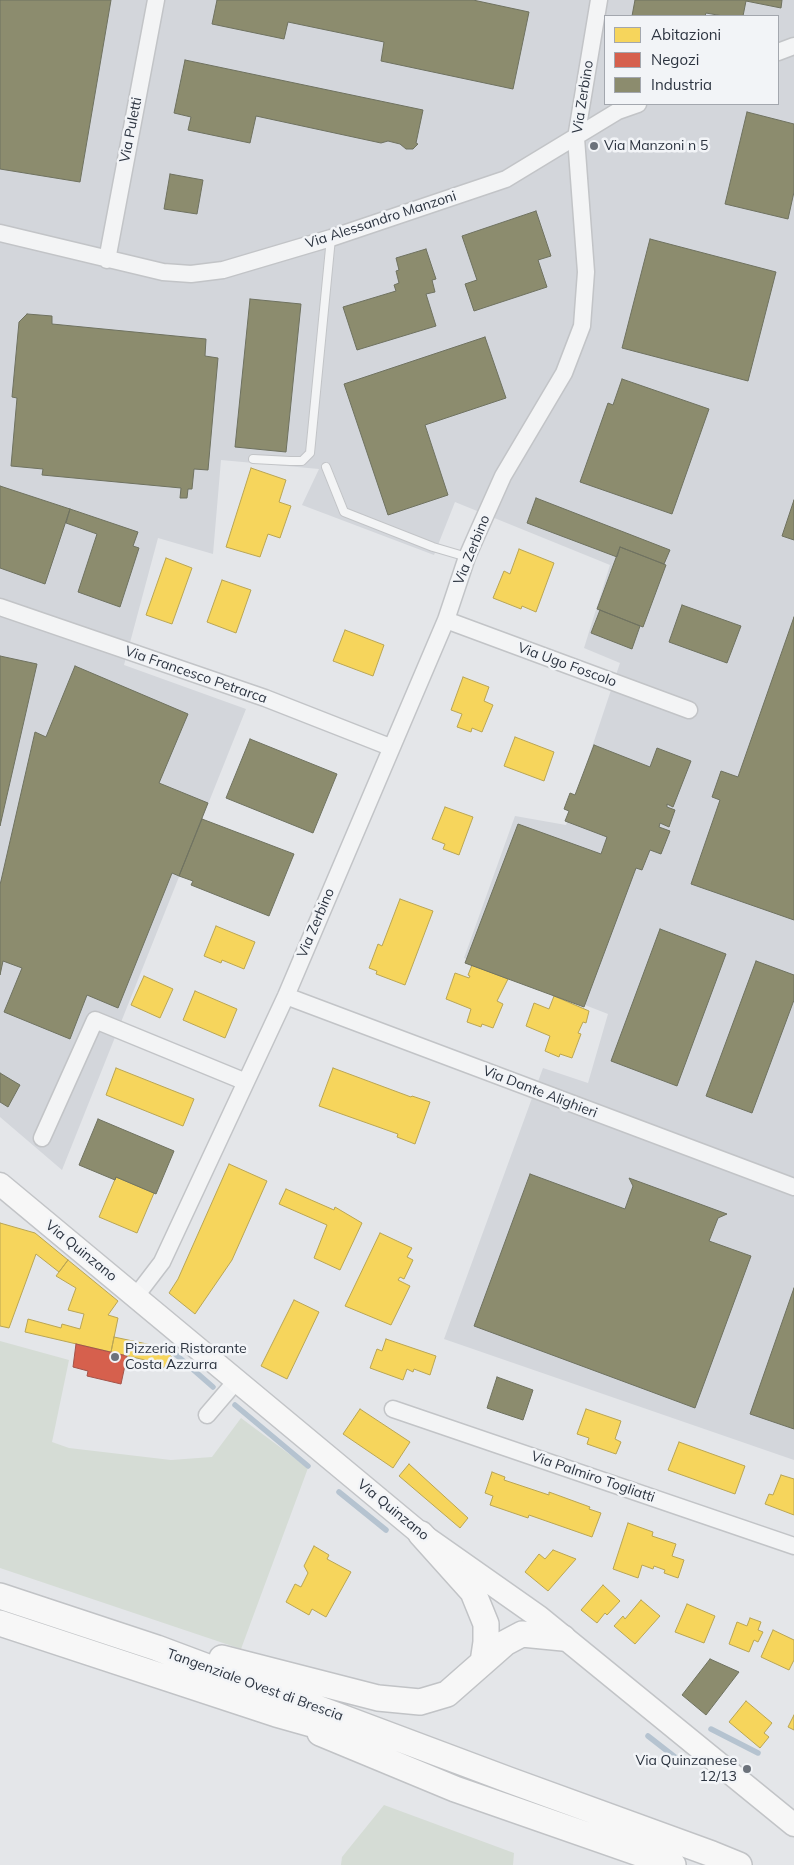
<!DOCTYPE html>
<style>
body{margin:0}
#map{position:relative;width:794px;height:1865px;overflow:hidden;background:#e4e6e9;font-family:Mulish,sans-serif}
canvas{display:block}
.legend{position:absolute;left:604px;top:15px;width:175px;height:90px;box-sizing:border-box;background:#f2f4f7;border:1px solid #a3a7ae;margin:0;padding:6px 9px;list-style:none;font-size:15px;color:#2c3440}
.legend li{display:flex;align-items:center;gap:10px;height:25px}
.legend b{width:25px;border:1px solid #a3a7ae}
</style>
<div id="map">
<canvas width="794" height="1865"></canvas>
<ul class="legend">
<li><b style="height:14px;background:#f6d55c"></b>Abitazioni</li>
<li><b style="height:14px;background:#d6604d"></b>Negozi</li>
<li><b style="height:14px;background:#8c8c6e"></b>Industria</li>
</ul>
</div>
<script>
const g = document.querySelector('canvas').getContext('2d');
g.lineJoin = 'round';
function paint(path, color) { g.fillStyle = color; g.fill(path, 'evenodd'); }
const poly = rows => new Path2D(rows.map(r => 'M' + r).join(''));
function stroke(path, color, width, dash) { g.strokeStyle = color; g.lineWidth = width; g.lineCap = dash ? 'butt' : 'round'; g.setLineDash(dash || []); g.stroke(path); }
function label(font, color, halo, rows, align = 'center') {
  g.font = font + ' Mulish,sans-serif'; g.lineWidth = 5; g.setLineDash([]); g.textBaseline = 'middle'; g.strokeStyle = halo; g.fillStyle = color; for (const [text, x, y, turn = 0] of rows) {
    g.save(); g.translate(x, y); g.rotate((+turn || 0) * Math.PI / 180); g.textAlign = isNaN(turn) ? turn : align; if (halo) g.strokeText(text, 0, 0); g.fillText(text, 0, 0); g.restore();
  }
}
paint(poly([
 [0,0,794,0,794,1460,444,1339,543,1068,588,1083,608,1014,464,958,515,816,566,825,620,663,584,648,610,565,455,502,434,555,302,505,319,469,221,460,213,554,158,538,124,665,246,709,62,1170,0,1117],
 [605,16,778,16,778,104,605,104]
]), '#d3d6db');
paint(poly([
 [0,1341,69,1360,52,1442,69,1448,171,1460,212,1457,241,1418,308,1468,241,1649,0,1568],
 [384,1805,514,1853,513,1865,341,1865,342,1857]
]), '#d5dcd5');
const homes = poly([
 [251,468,286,480,279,502,291,506,280,538,268,534,260,557,226,547,251,468],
 [519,549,554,563,536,612,522,606,521,609,493,598,504,571,510,574,519,549],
 [166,558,192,568,172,624,146,615,166,558],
 [222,580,251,590,236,633,207,622,222,580],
 [345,630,384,645,373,676,333,661,345,630],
 [463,677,489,687,484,701,493,705,482,732,472,728,471,732,457,727,462,714,451,710,463,677],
 [515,737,554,752,544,781,504,766,515,737],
 [445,807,473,817,459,855,443,849,445,844,432,839,445,807],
 [400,899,433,911,405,985,376,974,377,971,369,968,378,944,382,946,400,899],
 [216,926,255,942,244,969,222,960,221,963,204,956,216,926],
 [472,965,508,979,497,1001,503,1004,493,1028,482,1024,481,1027,467,1022,471,1009,446,999,455,973,469,978,470,976,468,975,472,965],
 [144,976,173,989,160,1018,131,1005,144,976],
 [195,991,237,1009,225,1038,183,1020,195,991],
 [554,996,589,1011,586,1023,583,1022,578,1033,581,1034,572,1058,560,1054,559,1057,545,1051,550,1036,526,1026,534,1003,549,1009,554,996],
 [116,1068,194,1099,183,1126,106,1095,116,1068],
 [333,1068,411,1097,412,1096,430,1102,415,1144,397,1137,398,1134,319,1106,333,1068],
 [229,1164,267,1181,232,1260,195,1314,169,1293,178,1279,229,1164],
 [116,1177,154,1193,137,1233,99,1217,116,1177],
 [286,1189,334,1210,335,1207,362,1223,340,1270,314,1258,327,1225,279,1204,286,1189],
 [0,1223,35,1233,68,1260,59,1272,36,1254,9,1328,0,1326,0,1223],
 [380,1233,412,1248,407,1257,413,1260,404,1279,400,1277,398,1280,410,1286,391,1325,345,1306,380,1233],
 [68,1260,118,1301,108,1315,118,1318,111,1352,25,1332,28,1319,61,1328,62,1324,80,1329,84,1314,68,1310,76,1288,56,1276,68,1260],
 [294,1300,319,1312,287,1379,261,1366,294,1300],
 [114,1337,161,1347,172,1357,164,1368,158,1363,111,1352,114,1337],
 [386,1339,436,1356,430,1375,414,1369,413,1372,407,1369,403,1380,370,1368,377,1349,382,1351,386,1339],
 [360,1409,410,1442,393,1468,343,1434,360,1409],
 [586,1409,621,1421,615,1439,621,1442,616,1454,587,1444,589,1438,577,1434,586,1409],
 [679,1442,745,1466,735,1494,668,1470,679,1442],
 [409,1464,468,1518,460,1528,399,1476,409,1464],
 [492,1472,505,1477,504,1480,549,1495,549,1492,590,1507,589,1509,601,1513,592,1537,529,1515,528,1518,490,1505,493,1496,485,1493,492,1472],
 [781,1475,794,1479,794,1515,765,1504,769,1494,773,1495,781,1475],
 [628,1523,653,1532,652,1536,676,1544,672,1556,684,1560,678,1578,664,1573,665,1570,654,1566,653,1569,642,1565,638,1578,613,1569,628,1523],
 [314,1546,329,1555,327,1559,351,1572,326,1617,312,1609,309,1615,286,1602,295,1584,301,1587,308,1573,304,1566,314,1546],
 [553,1550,576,1559,548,1591,525,1572,539,1554,545,1559,553,1550],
 [603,1585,620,1601,607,1615,605,1613,597,1623,581,1610,603,1585],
 [641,1600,660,1616,635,1644,614,1626,623,1616,625,1619,641,1600],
 [687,1604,715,1616,704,1643,675,1632,687,1604],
 [750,1618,761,1622,758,1630,763,1632,758,1642,754,1640,749,1652,729,1644,737,1622,747,1626,750,1618],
 [773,1630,794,1640,794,1660,789,1670,761,1657,773,1630],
 [746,1701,772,1723,764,1733,769,1737,760,1748,729,1722,746,1701],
 [794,1715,794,1730,788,1727,794,1715]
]);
paint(homes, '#f6d55c');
stroke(homes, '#b9a554', 1);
const shops = poly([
 [76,1344,127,1356,121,1384,87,1376,88,1371,73,1367,76,1344]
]);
paint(shops, '#d6604d');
stroke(shops, '#a35349', 1);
const industry = poly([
 [0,0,111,0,80,182,0,169,0,0],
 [217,0,473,0,529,12,513,89,381,61,384,42,288,22,284,39,212,24,217,0],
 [635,0,782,0,781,8,746,1,743,16,723,16,706,13,705,16,632,16,635,0],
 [185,60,423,110,416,143,418,144,413,149,406,149,400,144,388,141,381,143,256,116,250,143,188,130,191,117,174,113,185,60],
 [747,112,794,124,794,192,788,219,725,204,747,112],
 [170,174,203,180,197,214,164,209,170,174],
 [536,211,551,256,538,260,547,287,474,311,465,284,477,280,462,236,536,211],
 [650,239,776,272,748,381,622,348,650,239],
 [426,249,436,279,432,280,435,292,426,294,436,326,357,350,343,307,396,291,394,285,399,283,396,271,399,270,396,258,426,249],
 [250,299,301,304,286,452,235,447,250,299],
 [27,314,52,316,52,324,206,339,205,356,218,358,208,470,194,469,192,489,188,489,187,498,180,498,181,488,42,475,43,469,11,466,17,398,12,397,19,322,27,314],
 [485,337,506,398,425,425,448,495,388,515,344,384,485,337],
 [622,379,709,409,672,514,580,482,608,403,613,405,622,379],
 [0,486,70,509,45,584,0,568,0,486],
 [536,498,670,550,664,564,620,547,617,557,527,523,536,498],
 [794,500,794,540,782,536,794,500],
 [70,509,138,532,133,546,139,548,120,607,78,592,97,534,66,523,70,509],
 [620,547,666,565,643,627,597,609,620,547],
 [682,605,741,626,727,663,669,642,682,605],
 [600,610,640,626,632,649,591,633,600,610],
 [794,617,794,920,691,884,720,800,712,797,721,771,738,777,794,617],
 [0,656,37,664,0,826,0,656],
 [75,666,188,714,159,783,208,803,179,876,172,873,118,1008,87,995,70,1039,4,1012,22,968,3,961,0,975,0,885,35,732,46,737,75,666],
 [250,739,337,774,313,833,226,798,250,739],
 [594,745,650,767,657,748,691,761,673,807,667,804,667,807,675,810,669,827,660,823,659,827,670,831,661,854,650,850,642,870,636,868,584,1007,465,963,518,824,601,854,607,837,565,821,569,811,564,809,570,793,575,795,594,745],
 [202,819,294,854,269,916,191,885,193,881,179,876,202,819],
 [660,929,726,954,677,1086,611,1061,660,929],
 [756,961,794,975,794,1000,752,1113,706,1096,756,961],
 [0,1073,20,1085,8,1107,0,1102,0,1073],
 [98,1119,174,1151,156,1194,116,1177,115,1180,79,1165,98,1119],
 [530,1174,625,1209,633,1186,629,1178,727,1214,718,1218,709,1241,751,1256,695,1408,474,1326,530,1174],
 [794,1288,794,1429,750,1414,794,1288],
 [497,1377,533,1390,523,1420,487,1408,497,1377],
 [710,1659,739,1672,706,1715,682,1695,710,1659]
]);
paint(industry, '#8c8c6e');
stroke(industry, '#6f7260', 1);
stroke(poly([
 [173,1352,213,1387],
 [235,1405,308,1466],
 [339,1492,386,1530],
 [711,1729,758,1753],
 [648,1736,680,1761]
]), '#b5c3d0', 5.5);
const lane = poly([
 [253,459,290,461,302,461,310,453,331,238],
 [326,467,344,512,433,547,467,557]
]);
const street = poly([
 [778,52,794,46],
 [0,233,163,272,191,274,223,270,331,238,506,179,618,111,638,104],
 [107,260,156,0],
 [0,607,265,698,390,747],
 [446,620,689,710],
 [286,996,794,1187],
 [42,1138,95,1020,246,1082],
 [136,1296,162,1262,286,996,446,620,467,557,478,532,503,476,564,373,582,326,586,272,576,138,599,0],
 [393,1409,794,1546],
 [207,1415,237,1380]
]);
const secondary = poly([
 [0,1184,421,1534,539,1617,794,1825]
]);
const primary = poly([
 [421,1534,473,1592,486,1624,486,1642,483,1662],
 [0,1596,157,1648,509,1780,712,1854,739,1865],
 [0,1623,276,1714,340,1732],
 [222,1658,378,1698,420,1702,447,1694,505,1643,522,1634,563,1638],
 [320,1733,455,1789,673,1865]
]);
stroke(lane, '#c2c4c7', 10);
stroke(street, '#c2c4c7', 19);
stroke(secondary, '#c2c4c7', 25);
stroke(primary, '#c1c3c6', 28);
stroke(lane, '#f3f4f5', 8);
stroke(street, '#f3f4f5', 16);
stroke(secondary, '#f7f7f7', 22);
stroke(primary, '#f7f7f7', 25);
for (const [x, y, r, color] of [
 [594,146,5,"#6c727b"],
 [115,1357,5,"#6c727b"],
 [747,1769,5,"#6c727b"]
]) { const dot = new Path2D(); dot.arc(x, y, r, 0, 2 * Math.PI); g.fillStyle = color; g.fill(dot); stroke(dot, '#f2f4f7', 2); }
label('14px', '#2c3440', '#f2f4f7', [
 ["Via Zerbino",583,97,-81],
 ["Via Puletti",131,130,-79],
 ["Via Alessandro Manzoni",381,220,-18],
 ["Via Zerbino",472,550,-68],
 ["Via Ugo Foscolo",567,665,20],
 ["Via Francesco Petrarca",196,675,19],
 ["Via Zerbino",316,923,-67],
 ["Via Dante Alighieri",540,1092,21],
 ["Via Quinzano",81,1251,39],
 ["Via Palmiro Togliatti",593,1477,19],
 ["Via Quinzano",393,1510,39],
 ["Tangenziale Ovest di Brescia",255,1685,20]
]);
label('14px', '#2c3440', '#f2f4f7', [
 ["Via Manzoni n 5",604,146],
 ["Pizzeria Ristorante",125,1349],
 ["Costa Azzurra",125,1365],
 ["Via Quinzanese",737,1761,"right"],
 ["12/13",737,1777,"right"]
], 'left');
</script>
